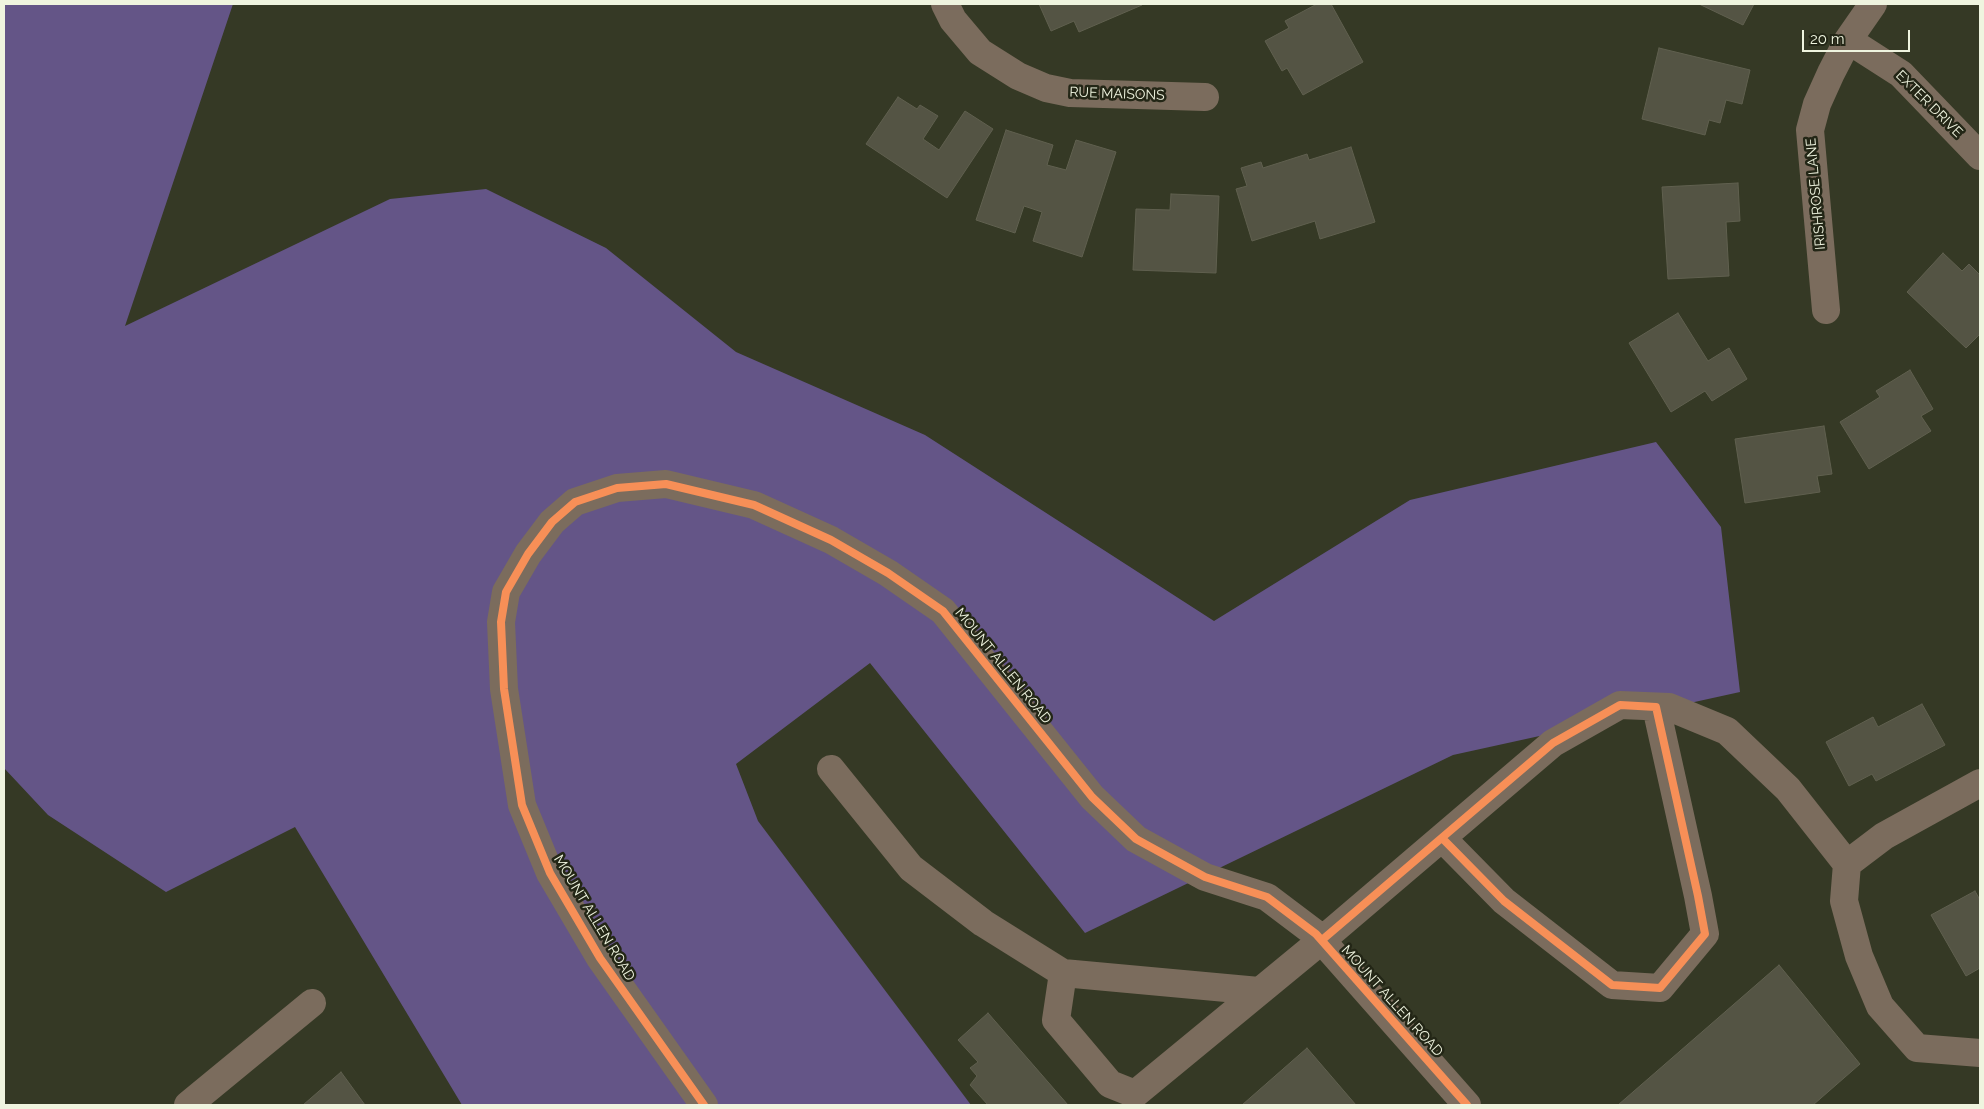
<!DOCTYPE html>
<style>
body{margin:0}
#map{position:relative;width:1984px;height:1109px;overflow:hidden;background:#353925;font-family:Raleway,sans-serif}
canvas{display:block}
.frame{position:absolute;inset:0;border:5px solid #eff4df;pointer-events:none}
.scale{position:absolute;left:1802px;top:30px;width:108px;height:22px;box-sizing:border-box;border:2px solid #eff4df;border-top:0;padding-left:6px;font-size:15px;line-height:18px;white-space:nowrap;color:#eff4df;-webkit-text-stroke:4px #232616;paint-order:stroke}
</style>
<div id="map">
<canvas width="1984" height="1109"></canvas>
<div class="frame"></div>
<div class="scale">20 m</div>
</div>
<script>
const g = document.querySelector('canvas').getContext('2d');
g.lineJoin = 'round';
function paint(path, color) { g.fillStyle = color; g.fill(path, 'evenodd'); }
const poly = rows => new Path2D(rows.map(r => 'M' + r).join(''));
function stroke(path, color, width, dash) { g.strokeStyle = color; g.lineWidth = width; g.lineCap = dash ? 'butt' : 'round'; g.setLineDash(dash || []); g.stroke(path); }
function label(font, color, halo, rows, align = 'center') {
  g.font = font + ' Raleway,sans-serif'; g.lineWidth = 5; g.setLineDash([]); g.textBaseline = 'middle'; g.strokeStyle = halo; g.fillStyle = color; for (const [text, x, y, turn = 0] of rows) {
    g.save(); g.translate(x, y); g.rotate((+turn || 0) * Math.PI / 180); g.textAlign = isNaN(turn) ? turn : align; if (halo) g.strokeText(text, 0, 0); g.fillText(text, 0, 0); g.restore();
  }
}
paint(poly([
 [4,4,233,4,125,326,390,199,486,189,606,248,736,352,925,435,1214,621,1410,500,1656,442,1721,527,1740,692,1453,755,1085,933,870,663,736,764,758,821,971,1105,462,1105,295,827,166,892,48,815,4,768]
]), '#645587');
const building = poly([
 [1039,4,1141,4,1142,5,1079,32,1074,21,1051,31,1039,4],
 [1317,4,1331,4,1363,62,1303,95,1287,68,1282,71,1265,41,1289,28,1285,21,1317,4],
 [1699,4,1754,4,1743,25,1699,4],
 [1659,48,1750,70,1742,104,1726,100,1720,123,1709,120,1705,135,1642,119,1659,48],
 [898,97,917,109,920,105,938,116,923,139,939,150,965,111,993,129,947,198,866,144,898,97],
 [1006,130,1053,145,1047,165,1066,170,1076,140,1116,152,1082,257,1033,241,1042,212,1024,206,1015,233,976,220,1006,130],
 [1351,147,1375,222,1320,239,1315,221,1252,241,1236,189,1247,186,1241,168,1261,162,1263,168,1307,154,1309,160,1351,147],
 [1738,183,1740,221,1726,222,1729,276,1668,279,1662,187,1738,183],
 [1171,194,1219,196,1216,273,1133,270,1136,209,1170,210,1171,194],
 [1943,253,1962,271,1969,264,1980,275,1980,334,1966,348,1907,292,1943,253],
 [1678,313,1708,361,1729,348,1747,379,1712,401,1705,391,1671,412,1629,343,1678,313],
 [1910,370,1933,409,1921,416,1931,431,1869,469,1840,422,1880,397,1876,391,1910,370],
 [1824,426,1832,474,1817,476,1820,492,1745,503,1735,439,1824,426],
 [1922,704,1945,745,1876,781,1872,774,1849,786,1826,742,1873,717,1878,727,1922,704],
 [1975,891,1980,900,1980,968,1966,976,1931,915,1975,891],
 [1779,965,1860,1064,1813,1105,1618,1105,1779,965],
 [988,1013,1068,1105,988,1105,970,1085,977,1076,970,1068,978,1062,958,1040,988,1013],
 [1307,1048,1356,1105,1242,1105,1307,1048],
 [341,1072,365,1105,303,1105,341,1072]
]);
paint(building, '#545444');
stroke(building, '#60604f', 1);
stroke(poly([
 [945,4,953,20,980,52,1018,76,1046,88,1070,93,1205,97],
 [1848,40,1901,74,1980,156],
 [1826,310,1810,130,1817,104,1831,73,1848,40,1873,4],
 [831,769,911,868,983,923,1063,973,1056,1020,1110,1084,1135,1094,1322,940,1553,743,1620,705,1669,707,1727,731,1788,789,1847,864],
 [1980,783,1884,836,1847,864,1844,901,1859,956,1880,1006,1917,1048,1980,1053],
 [1442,838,1504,901,1612,985,1660,988,1705,934,1698,896,1656,707],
 [1063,973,1259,991],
 [188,1105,312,1003],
 [704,1105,600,958,550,873,522,805,504,689,501,622,506,592,528,554,552,522,575,502,617,488,666,484,754,505,831,540,888,573,943,611,1092,797,1136,839,1205,877,1267,897,1316,934,1467,1105]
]), '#7b6c5d', 28);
stroke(poly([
 [1322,940,1553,743,1620,705,1656,707,1698,896,1705,934,1660,988,1612,985,1504,901,1442,838],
 [704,1105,600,958,550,873,522,805,504,689,501,622,506,592,528,554,552,522,575,502,617,488,666,484,754,505,831,540,888,573,943,611,1092,797,1136,839,1205,877,1267,897,1316,934,1467,1105]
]), '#f78f57', 8);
label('14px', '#eff4df', '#232616', [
 ["RUE MAISONS",1117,94,2],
 ["EXTER DRIVE",1929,104,45],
 ["IRISHROSE LANE",1816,194,-95],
 ["MOUNT ALLEN ROAD",1003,666,51],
 ["MOUNT ALLEN ROAD",594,918,59],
 ["MOUNT ALLEN ROAD",1392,1001,48]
]);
</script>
